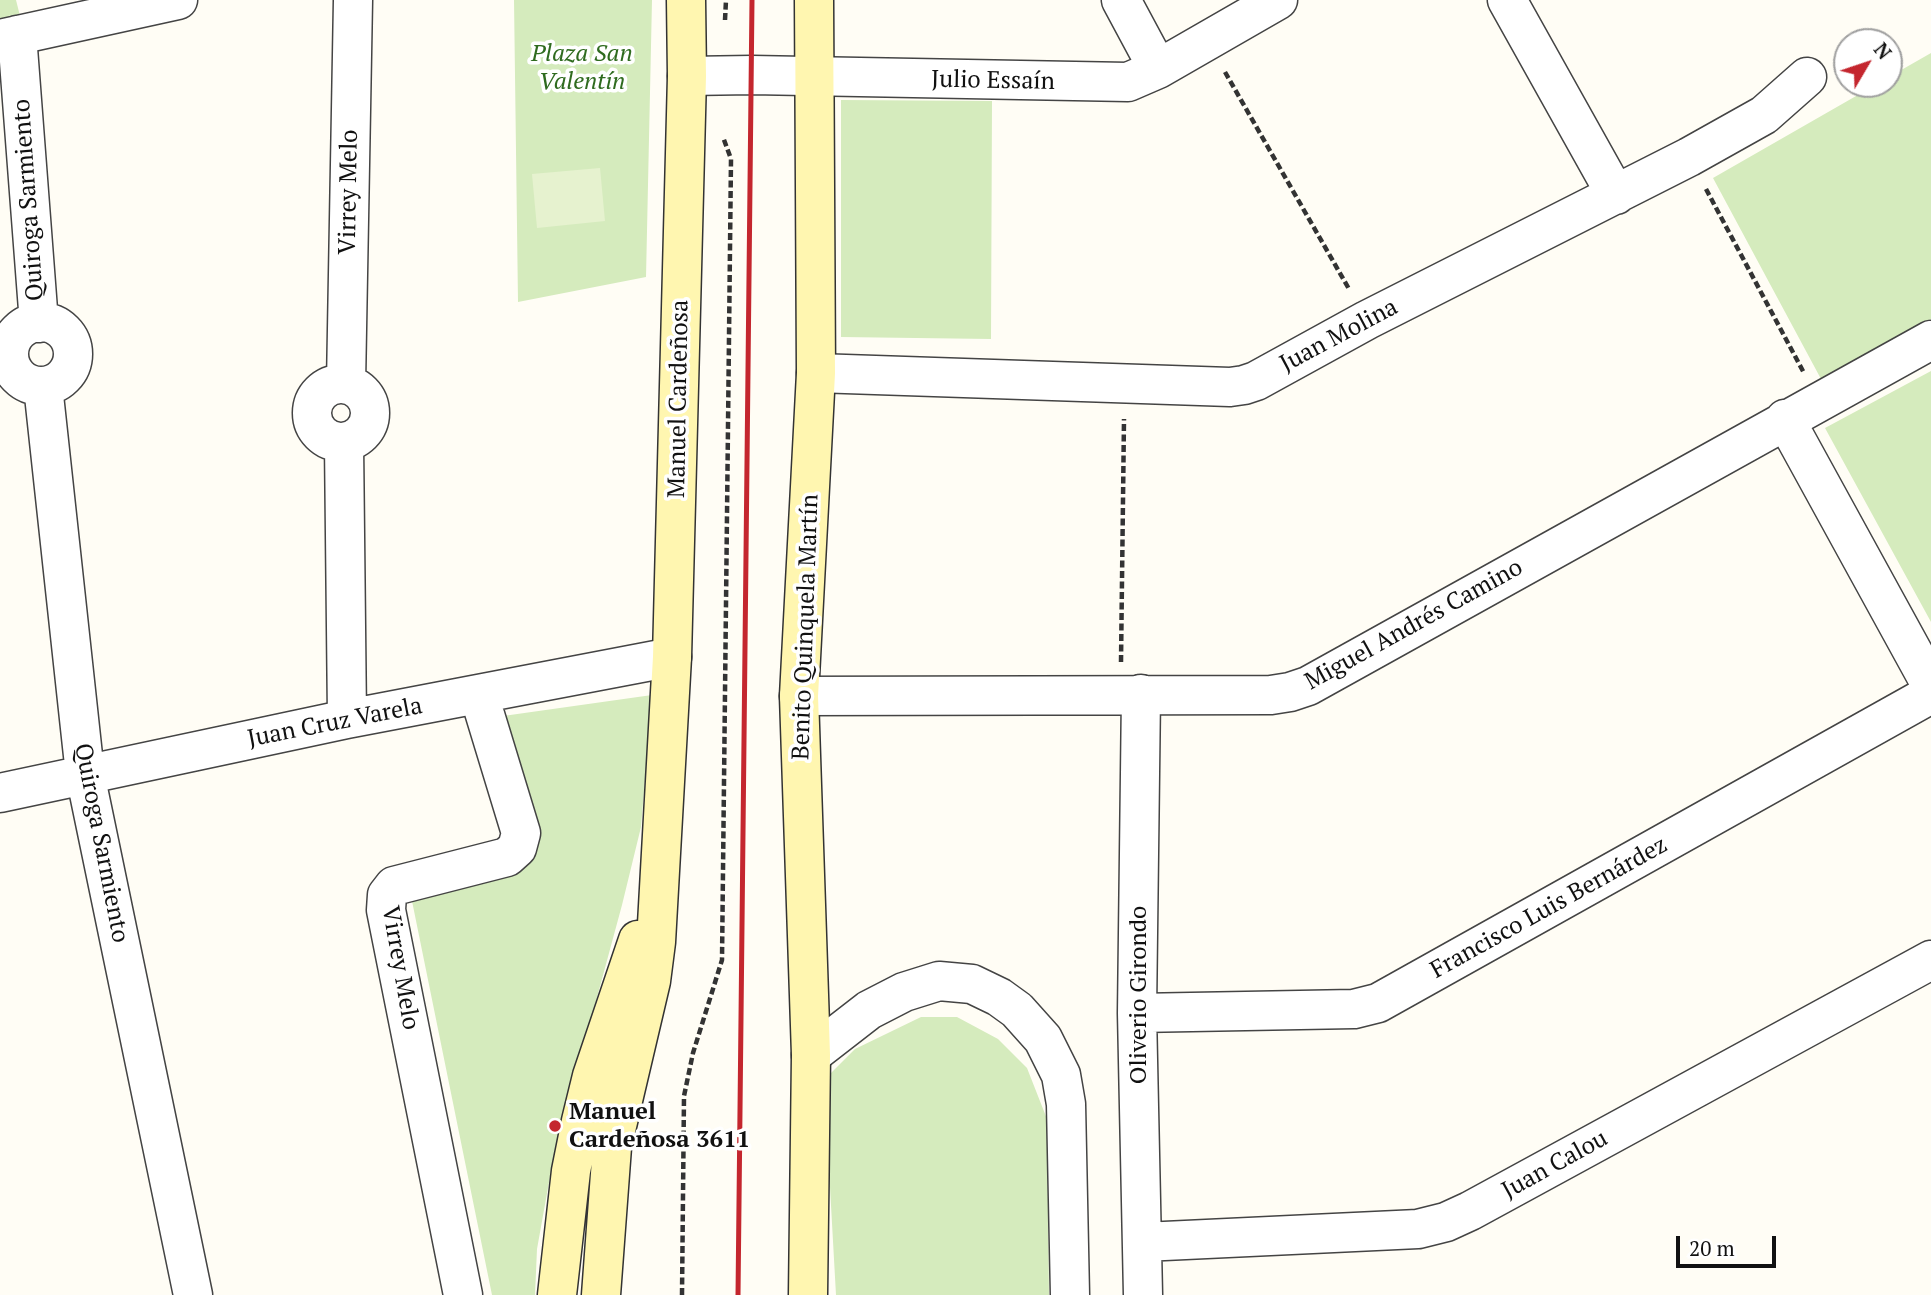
<!DOCTYPE html>
<meta charset="utf-8">
<style>
body{margin:0}
#map{position:relative;width:1931px;height:1295px;overflow:hidden;background:#fffdf5;font-family:"PT Serif",serif}
canvas{display:block}
.north{position:absolute;left:1833px;top:28px;width:70px;height:70px;box-sizing:border-box;background:#fff;border:2px solid #a0a0a0;border-radius:50%;rotate:51deg;font-size:19px;font-weight:700;line-height:28px;text-align:center;color:#111}
.north::after{content:'';display:block;margin:auto;width:24px;height:32px;background:#c4262e;clip-path:polygon(50% 0,100% 100%,50% 72%,0 100%)}
.scale{position:absolute;left:1676px;top:1236px;width:100px;height:32px;box-sizing:border-box;border:4px solid #111;border-top:0;padding-left:9px;font-size:21px;line-height:24px;white-space:nowrap;color:#111;-webkit-text-stroke:5px #fff;paint-order:stroke}
</style>
<div id="map">
<canvas width="1931" height="1295"></canvas>
<div class="north">N</div>
<div class="scale">20 m</div>
</div>
<script>
const g = document.querySelector('canvas').getContext('2d');
g.lineJoin = 'round';
function paint(path, color) { g.fillStyle = color; g.fill(path, 'evenodd'); }
const poly = rows => new Path2D(rows.map(r => 'M' + r).join(''));
function stroke(path, color, width, dash) { g.strokeStyle = color; g.lineWidth = width; g.lineCap = dash ? 'butt' : 'round'; g.setLineDash(dash || []); g.stroke(path); }
function label(font, color, halo, rows, align = 'center') {
  g.font = font + ' "PT Serif",serif'; g.lineWidth = 7; g.setLineDash([]); g.textBaseline = 'middle'; g.strokeStyle = halo; g.fillStyle = color; for (const [text, x, y, turn = 0] of rows) {
    g.save(); g.translate(x, y); g.rotate((+turn || 0) * Math.PI / 180); g.textAlign = isNaN(turn) ? turn : align; if (halo) g.strokeText(text, 0, 0); g.fillText(text, 0, 0); g.restore();
  }
}
paint(poly([
 [0,0,16,0,21,20,0,25],
 [514,0,652,0,646,277,518,302],
 [1931,53,1931,319,1821,379,1713,178,1877,84,1889,84,1889,77],
 [841,100,992,101,991,339,841,337],
 [1931,371,1931,622,1825,428],
 [652,695,641,827,622,905,553,1160,537,1249,535,1295,492,1295,412,901,522,871,535,851,496,717],
 [921,1017,957,1017,998,1039,1027,1068,1047,1119,1049,1295,836,1295,824,1080,855,1049]
]), '#d5ebbd');
paint(poly([
 [600,168,605,221,537,228,532,174]
]), '#e6f2cf');
const minor = poly([
 [1121,0,1158,69],
 [1507,0,1616,195],
 [17,35,39,323],
 [0,39,178,0],
 [687,76,752,75,1128,82,1158,69,1278,0],
 '9 354a32 32 0 1 1 64 0a32 32 0 1 1-64 0Z',
 [816,373,1230,387,1244,385,1256,381,1367,320,1689,157,1764,115,1807,77],
 '312 413a29 29 0 1 1 58 0a29 29 0 1 1-58 0Z',
 [346,384,353,0],
 [43,386,85,774,193,1295],
 [1785,419,1931,685],
 [344,443,347,719],
 [1141,694,1137,1013,1143,1295],
 [799,696,1271,695,1290,692,1308,686,1931,340],
 [0,793,347,719,672,657],
 [1137,1013,1354,1009,1378,1003,1931,694],
 [811,1055,869,1010,904,992,939,981,972,984,999,997,1017,1010,1043,1039,1061,1075,1066,1104,1070,1295],
 [1143,1242,1418,1229,1446,1222,1470,1211,1931,960],
 [463,1295,386,910,387,895,394,886,507,857,517,848,521,833,479,695]
]);
const secondary = poly([
 [557,1295,571,1171,581,1121,592,1076,638,940],
 [601,1295,612,1147,651,981,656,942,672,657,687,76,686,0],
 [808,1295,811,1055,799,696,816,373,814,0]
]);
stroke(minor, '#444', 41);
stroke(secondary, '#333', 41);
stroke(poly([
 [725,20,726,0],
 [1225,72,1349,289],
 [1706,189,1804,373],
 [1121,662,1124,419],
 [682,1295,684,1096,693,1053,722,960,731,159,723,137]
]), '#333', 4.5, [7, 3.5]);
stroke(minor, '#fff', 38);
stroke(secondary, '#fff6b0', 38);
stroke(poly([
 [738,1295,752,0]
]), '#c4262e', 5);
for (const [x, y, r, color] of [
 [555,1126,7,"#c4262e"]
]) { const dot = new Path2D(); dot.arc(x, y, r, 0, 2 * Math.PI); g.fillStyle = color; g.fill(dot); stroke(dot, '#fff', 2.5); }
label('italic 24px', '#2f6b1f', '#fff', [
 ["Plaza San",582,54],
 ["Valentín",582,82]
]);
label('24px', '#111', '#fff', [
 ["Julio Essaín",993,81,1],
 ["Virrey Melo",349,192,-89],
 ["Quiroga Sarmiento",29,200,-94],
 ["Juan Molina",1339,336,-28],
 ["Manuel Cardeñosa",679,399,-89],
 ["Miguel Andrés Camino",1414,625,-29],
 ["Benito Quinquela Martín",806,627,-88],
 ["Juan Cruz Varela",335,723,-11],
 ["Quiroga Sarmiento",101,843,79],
 ["Francisco Luis Bernárdez",1549,908,-29],
 ["Virrey Melo",400,968,80],
 ["Oliverio Girondo",1139,995,-90],
 ["Juan Calou",1555,1165,-29]
]);
label('bold 24px', '#111', '#fff', [
 ["Manuel",569,1112],
 ["Cardeñosa 3611",569,1140]
], 'left');
</script>
